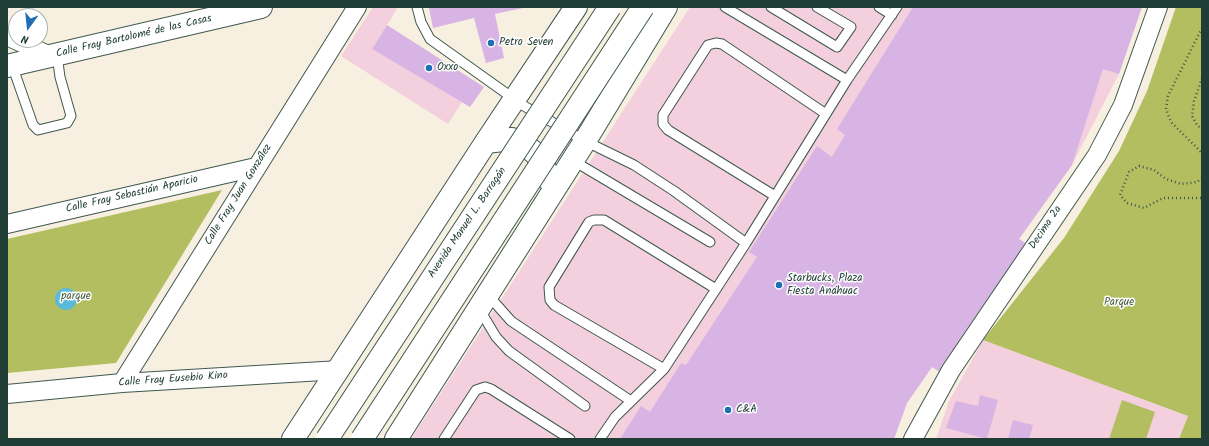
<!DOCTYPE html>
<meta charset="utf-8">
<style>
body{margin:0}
#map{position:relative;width:1209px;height:446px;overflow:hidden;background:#f7f0e0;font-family:Kalam,sans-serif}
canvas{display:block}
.frame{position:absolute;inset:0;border:8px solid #1f3d34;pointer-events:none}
.north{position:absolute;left:8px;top:8px;width:40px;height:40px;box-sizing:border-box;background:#fff;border:1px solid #a5b1ae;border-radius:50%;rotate:195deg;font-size:11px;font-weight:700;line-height:16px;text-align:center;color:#1f3d34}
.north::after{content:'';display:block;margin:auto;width:14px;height:18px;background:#1f6fb2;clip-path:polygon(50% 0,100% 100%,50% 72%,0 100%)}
</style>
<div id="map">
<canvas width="1209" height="446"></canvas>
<div class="frame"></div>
<div class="north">N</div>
</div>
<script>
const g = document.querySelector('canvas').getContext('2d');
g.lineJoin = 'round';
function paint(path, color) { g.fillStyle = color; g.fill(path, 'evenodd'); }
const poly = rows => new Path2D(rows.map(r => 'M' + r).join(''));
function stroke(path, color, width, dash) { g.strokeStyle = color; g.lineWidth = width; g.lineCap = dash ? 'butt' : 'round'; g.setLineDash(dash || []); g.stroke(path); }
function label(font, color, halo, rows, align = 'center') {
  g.font = font + ' Kalam,sans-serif'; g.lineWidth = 3; g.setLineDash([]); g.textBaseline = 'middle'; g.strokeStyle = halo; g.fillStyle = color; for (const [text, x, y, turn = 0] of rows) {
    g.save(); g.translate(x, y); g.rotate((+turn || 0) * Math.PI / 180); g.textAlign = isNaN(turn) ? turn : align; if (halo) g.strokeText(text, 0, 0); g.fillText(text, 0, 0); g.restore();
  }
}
paint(poly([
 [373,7,394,7,397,9,372,49,462,102,448,124,341,56],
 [690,7,1142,7,1119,74,1072,165,1019,239,1030,246,932,367,907,403,894,439,411,439],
 [983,340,1188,416,1179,439,936,439,949,401]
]), '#f4cfde');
paint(poly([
 [1176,7,1202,7,1202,439,1179,439,1188,416,983,340,1064,238,1119,151,1147,91],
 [222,190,116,363,7,373,7,239],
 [1122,400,1155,412,1146,439,1109,439]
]), '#b2be60');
paint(poly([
 '55 299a11 11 0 1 1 22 0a11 11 0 1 1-22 0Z'
]), '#5abad9');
paint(poly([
 [434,7,523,7,523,8,495,14,504,58,486,63,474,18,433,28,429,8],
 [913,7,1142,7,1119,74,1103,69,1072,165,1019,239,1030,246,946,376,932,367,907,403,894,439,620,439,641,406,650,412,681,363,686,365,757,257,749,252,817,146,832,157,845,135,837,129],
 [387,25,484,87,470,107,372,49],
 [980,395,998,400,987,439,946,428,956,401,978,406],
 [1013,420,1033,425,1029,439,1008,439]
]), '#d8b4e4');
const lane = poly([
 [417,7,421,22,430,39,524,106,585,141,634,165,674,191,746,243],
 [725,7,847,80],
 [771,7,837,47,851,27,817,7],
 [879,7,892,15],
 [12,65,33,125,38,130,67,123,71,116,60,77,57,55],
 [572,160,710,242],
 [775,196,668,130,663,124,663,115,708,45,716,43,722,44,826,114],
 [488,295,511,321,631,401],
 [480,310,496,337,509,351,585,406],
 [664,369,554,305,550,300,549,287,589,222,594,220,604,220,716,289],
 [444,439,476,390,485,387,491,389,570,439],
 [600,439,615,417,664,369,746,243,847,80,897,7]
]);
const street = poly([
 [7,36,50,56],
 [7,224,256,167],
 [122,383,357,7],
 [7,394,122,383,340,370],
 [913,439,951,370,1097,155,1123,105,1158,7]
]);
const secondary = poly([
 [7,66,261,7],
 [486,142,512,139,525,145,536,154,544,165,548,179],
 [293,439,486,142,576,7],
 [396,439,585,141,666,7]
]);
stroke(lane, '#3f584e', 11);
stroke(street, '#3f584e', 20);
stroke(secondary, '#3f584e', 24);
stroke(poly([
 [1202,28,1168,96,1166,109,1171,122,1202,153],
 [1202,78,1194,101,1192,116,1197,125,1202,129],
 [1202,178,1197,182,1181,184,1166,179,1154,170,1139,166,1129,172,1120,195,1127,203,1144,208,1163,198,1202,198]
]), '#3f584e', 2.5, [1, 3]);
stroke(lane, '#fff', 9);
stroke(street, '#fff', 18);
stroke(secondary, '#fff', 22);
const highwayBridge = poly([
 [327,439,610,7],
 [362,439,643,7]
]);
stroke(highwayBridge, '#3f584e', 24, []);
stroke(highwayBridge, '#fff', 22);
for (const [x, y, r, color] of [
 [491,43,4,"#1f6fb2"],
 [429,68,4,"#1f6fb2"],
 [779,285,4,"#1f6fb2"],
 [728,410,4,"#1f6fb2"]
]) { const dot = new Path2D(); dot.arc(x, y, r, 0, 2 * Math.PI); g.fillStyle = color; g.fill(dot); stroke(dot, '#fff', 1.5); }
label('11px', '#1f3d34', '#fff', [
 ["Calle Fray Bartolomé de las Casas",134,37,-13],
 ["Calle Fray Sebastián Aparicio",132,195,-13],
 ["Calle Fray Juan González",239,195,-58],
 ["Avenida Manuel L. Barragán",468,223,-56],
 ["Decima 2a",1046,228,-56],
 ["Calle Fray Eusebio Kino",173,380,-4]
]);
label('11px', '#1f3d34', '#fff', [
 ["Petro Seven",499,43],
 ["Oxxo",437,68],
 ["Starbucks, Plaza",787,279],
 ["Fiesta Anáhuac",787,292],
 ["C&A",736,410]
], 'left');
label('11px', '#4b6441', '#fff', [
 ["parque",76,297],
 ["Parque",1119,303]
]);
</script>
